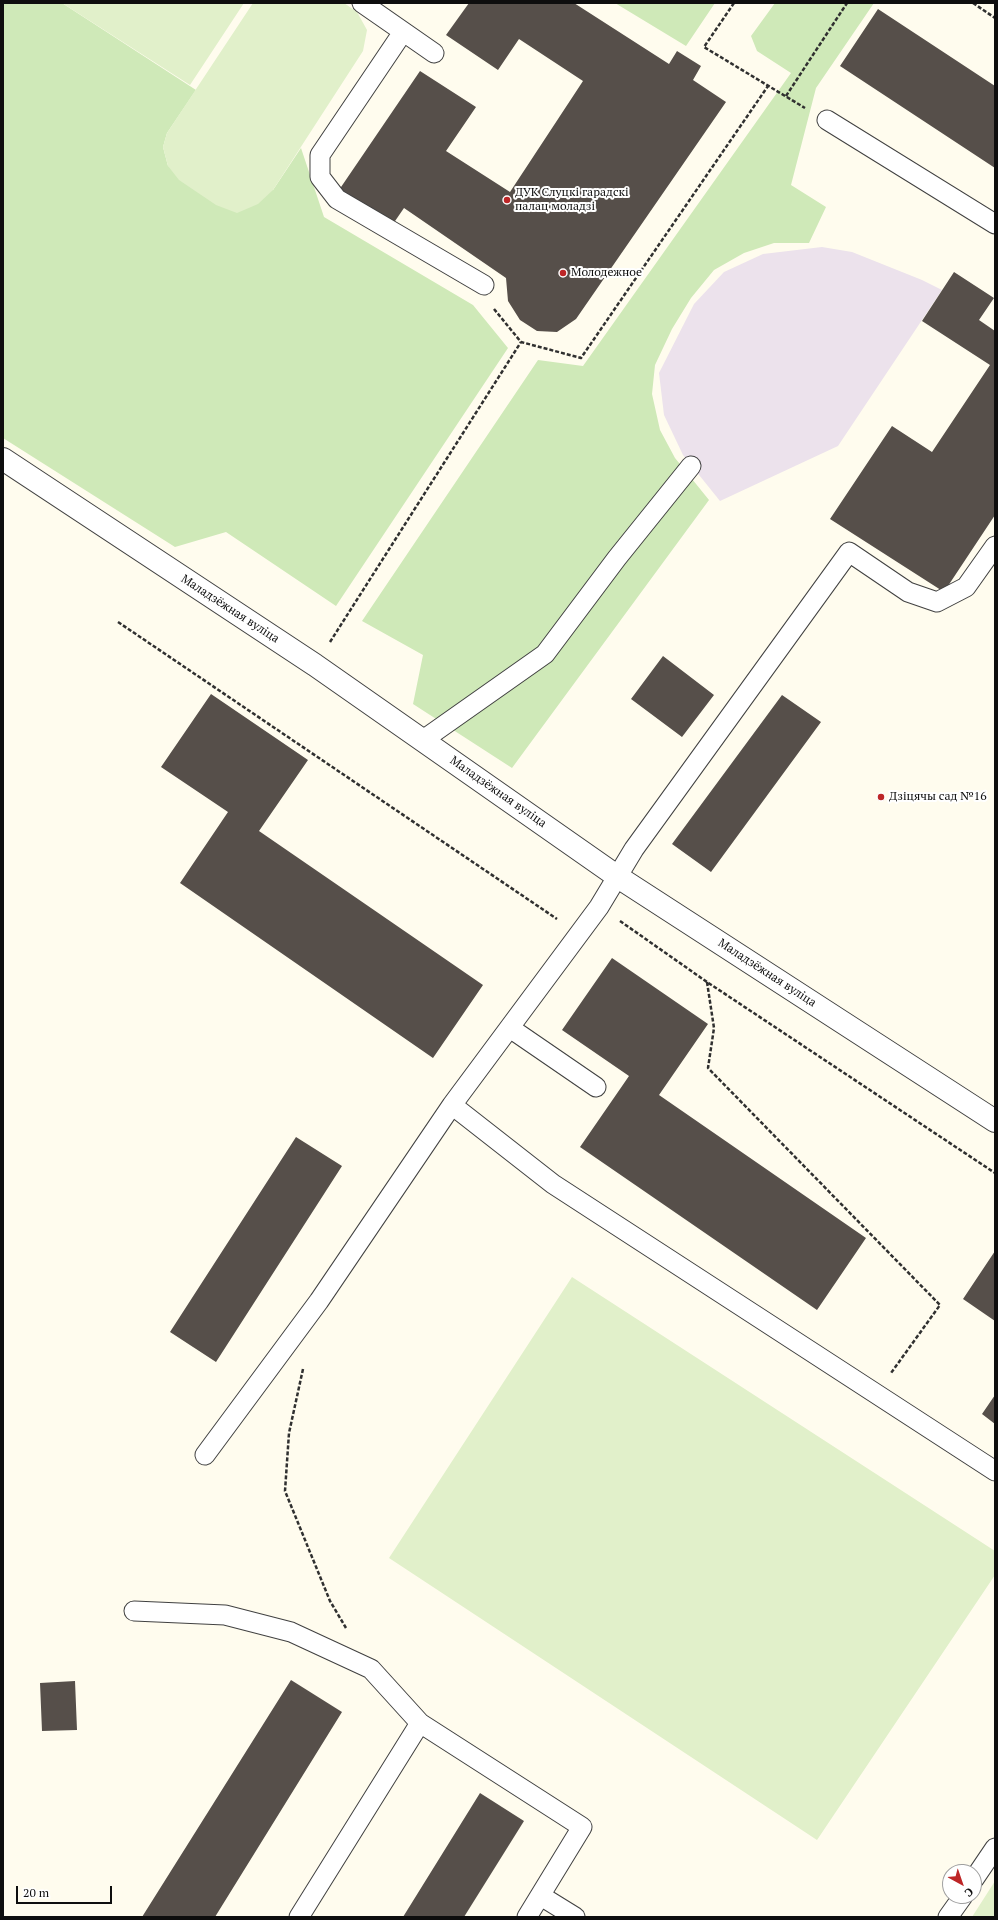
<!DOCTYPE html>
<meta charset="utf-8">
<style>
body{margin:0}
#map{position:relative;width:998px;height:1920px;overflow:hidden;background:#fffcee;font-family:"PT Serif",serif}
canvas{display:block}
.frame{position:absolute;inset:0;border:4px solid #0e0e0e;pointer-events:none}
.north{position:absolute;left:942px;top:1864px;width:40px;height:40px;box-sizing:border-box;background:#fff;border:1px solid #9f9f9f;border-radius:50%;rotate:140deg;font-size:11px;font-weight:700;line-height:16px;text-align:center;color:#0e0e0e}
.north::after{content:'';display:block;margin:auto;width:14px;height:18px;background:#bd2627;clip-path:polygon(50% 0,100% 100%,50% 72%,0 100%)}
.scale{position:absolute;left:16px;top:1886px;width:96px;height:18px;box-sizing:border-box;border:2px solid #0e0e0e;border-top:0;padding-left:5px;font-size:12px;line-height:14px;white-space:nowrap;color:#0e0e0e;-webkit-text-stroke:3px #fff;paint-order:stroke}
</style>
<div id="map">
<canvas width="998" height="1920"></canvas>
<div class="frame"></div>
<div class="north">С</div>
<div class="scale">20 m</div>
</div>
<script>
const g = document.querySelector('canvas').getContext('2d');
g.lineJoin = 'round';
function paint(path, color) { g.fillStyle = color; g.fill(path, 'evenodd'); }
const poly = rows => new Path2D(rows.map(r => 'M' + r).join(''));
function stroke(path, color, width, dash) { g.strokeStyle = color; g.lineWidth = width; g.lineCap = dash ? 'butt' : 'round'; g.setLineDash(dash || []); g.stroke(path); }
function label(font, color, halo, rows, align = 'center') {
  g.font = font + ' "PT Serif",serif'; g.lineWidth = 4; g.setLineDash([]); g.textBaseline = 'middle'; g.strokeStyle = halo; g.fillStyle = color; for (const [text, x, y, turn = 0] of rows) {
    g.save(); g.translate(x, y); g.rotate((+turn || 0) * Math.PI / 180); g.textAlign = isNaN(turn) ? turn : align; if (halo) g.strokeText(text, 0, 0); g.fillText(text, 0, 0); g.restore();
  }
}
paint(poly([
 [822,247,852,252,922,280,942,290,838,446,720,501,683,455,664,415,659,373,694,304,724,272,763,254]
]), '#ece2ec');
paint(poly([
 [3,3,62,3,196,90,167,133,163,147,168,166,273,190,301,148,324,217,473,305,508,348,336,606,226,532,175,547,3,438],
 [615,3,715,3,686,46],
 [775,3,874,3,816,88,791,185,826,207,809,243,774,243,744,253,714,270,691,298,672,329,655,365,652,394,660,430,675,458,709,500,512,768,413,704,423,655,362,621,538,360,583,366,791,73,757,51,751,36]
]), '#cfe9b8');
paint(poly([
 [62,3,244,3,190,85],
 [253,3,344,3,357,12,367,30,363,51,273,190,258,204,237,213,216,205,179,180,168,166,163,147,167,133],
 [572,1277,995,1551,995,1575,817,1840,389,1558],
 [995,1881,995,1917,972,1917]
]), '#e1f0ca');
paint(poly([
 [469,3,574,3,669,64,677,51,701,66,693,80,726,102,576,319,557,332,537,331,520,320,508,301,506,278,404,208,393,224,339,190,420,71,476,107,446,151,510,192,583,81,519,39,498,70,446,35],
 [878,9,995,86,995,168,840,66],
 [954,272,994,298,979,320,995,331,995,515,944,592,830,519,892,426,932,452,990,365,922,321],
 [663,656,714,695,682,737,631,699],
 [211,694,308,760,259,831,483,985,433,1058,180,883,228,812,161,767],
 [782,695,821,722,711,872,672,844],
 [612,958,708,1024,659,1095,866,1238,817,1310,580,1147,629,1076,562,1030],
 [296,1137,342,1166,216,1362,170,1332],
 [995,1251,995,1321,963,1299],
 [995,1395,995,1424,982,1414],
 [291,1680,342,1712,215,1917,142,1917],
 [75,1681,77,1730,42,1731,40,1683],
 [480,1793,524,1821,464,1917,403,1917]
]), '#564f4a');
const service = poly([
 [362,3,434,53],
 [403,32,320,155,320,177,337,199,484,285],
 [827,120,995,224],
 [423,740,545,654,617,558,691,466],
 [510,1028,596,1087],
 [452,1105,553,1184,995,1471],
 [205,1455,319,1301,452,1105,599,907,634,849,849,552,908,592,937,602,966,587,995,546],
 [134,1611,225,1615,291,1632,371,1669,420,1723],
 [974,1879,995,1848],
 [541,1896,575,1917],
 [299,1917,420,1723,582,1827,527,1917],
 [948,1917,963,1896]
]);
const minor = poly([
 [3,459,315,665,618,877,995,1121]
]);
stroke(service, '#414141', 21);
stroke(minor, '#414141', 24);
stroke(poly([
 [734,3,704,47,805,108],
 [973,3,995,18],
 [786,96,847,3],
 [494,309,521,342,581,358,768,86],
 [118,622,557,919],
 [330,642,521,342],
 [620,921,707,982,995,1173],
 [707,982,714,1028,708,1068,940,1305,891,1373],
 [303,1369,289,1433,285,1491,330,1601,346,1628]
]), '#303030', 2.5, [4, 2]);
stroke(service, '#fff', 19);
stroke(minor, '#fff', 22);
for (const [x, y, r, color] of [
 [507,200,4,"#bd2627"],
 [563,273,4,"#bd2627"],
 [881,797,4,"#bd2627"]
]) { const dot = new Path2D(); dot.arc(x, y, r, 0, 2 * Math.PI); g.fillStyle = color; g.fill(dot); stroke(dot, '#fff', 1.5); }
label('12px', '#0e0e0e', '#fff', [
 ["ДУК Слуцкі гарадскі",515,193],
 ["палац моладзі",515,207],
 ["Молодежное",571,273],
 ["Дзіцячы сад №16",889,797]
], 'left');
label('12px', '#0e0e0e', '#fff', [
 ["Маладзёжная вуліца",230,609,33],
 ["Маладзёжная вуліца",498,792,35],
 ["Маладзёжная вуліца",767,973,33]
]);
</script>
